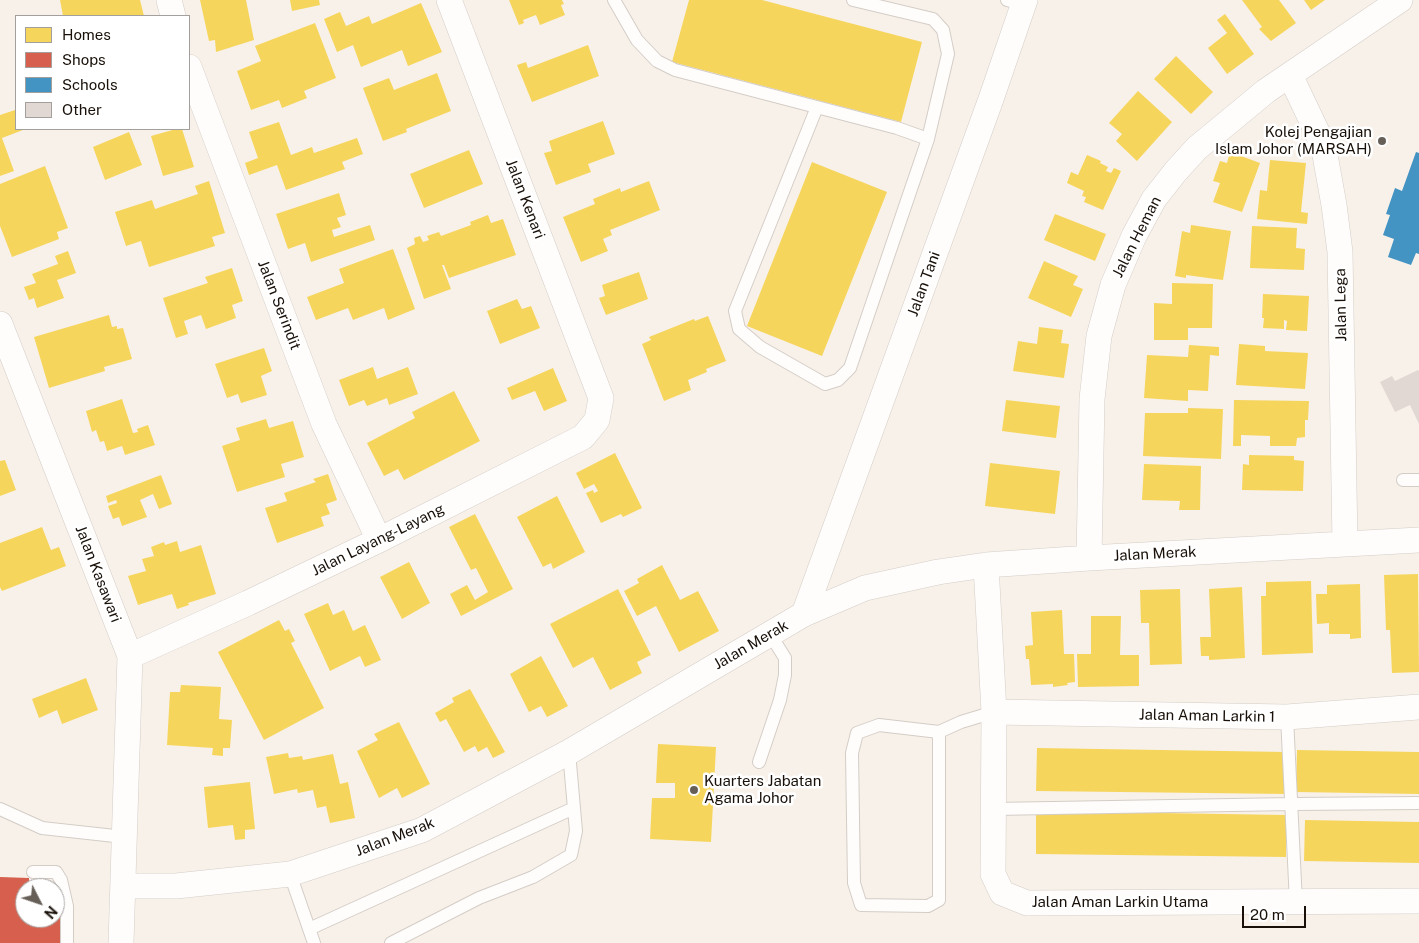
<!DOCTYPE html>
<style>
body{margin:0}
#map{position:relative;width:1419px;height:943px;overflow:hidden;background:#f8f1ea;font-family:"Public Sans",sans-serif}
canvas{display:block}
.legend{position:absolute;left:15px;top:15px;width:175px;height:115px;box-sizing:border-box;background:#fff;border:1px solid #a39f9d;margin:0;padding:6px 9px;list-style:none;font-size:15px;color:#181009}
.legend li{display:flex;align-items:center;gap:10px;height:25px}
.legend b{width:25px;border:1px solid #a39f9d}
.north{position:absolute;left:15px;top:878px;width:50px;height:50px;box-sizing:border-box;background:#fff;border:1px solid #a39f9d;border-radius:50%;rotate:131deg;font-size:14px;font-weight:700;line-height:20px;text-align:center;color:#181009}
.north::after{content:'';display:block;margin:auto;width:18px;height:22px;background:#665f58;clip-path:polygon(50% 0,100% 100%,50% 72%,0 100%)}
.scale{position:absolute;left:1242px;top:906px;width:64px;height:22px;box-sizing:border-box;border:2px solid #181009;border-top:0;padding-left:6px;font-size:15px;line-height:18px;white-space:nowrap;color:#181009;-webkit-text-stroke:4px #fff;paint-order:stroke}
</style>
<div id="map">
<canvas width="1419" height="943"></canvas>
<ul class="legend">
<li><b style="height:14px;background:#f6d55c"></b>Homes</li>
<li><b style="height:14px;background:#d6604d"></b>Shops</li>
<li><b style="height:14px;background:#4393c3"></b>Schools</li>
<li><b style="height:14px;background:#e1d7d3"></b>Other</li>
</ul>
<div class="north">N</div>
<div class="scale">20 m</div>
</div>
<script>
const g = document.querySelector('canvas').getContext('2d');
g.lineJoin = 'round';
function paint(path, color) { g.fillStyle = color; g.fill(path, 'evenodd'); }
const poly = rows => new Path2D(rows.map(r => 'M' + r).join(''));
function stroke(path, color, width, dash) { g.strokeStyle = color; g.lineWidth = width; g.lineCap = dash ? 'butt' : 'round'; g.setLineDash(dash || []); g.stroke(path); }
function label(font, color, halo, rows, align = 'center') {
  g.font = font + ' "Public Sans",sans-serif'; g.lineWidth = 5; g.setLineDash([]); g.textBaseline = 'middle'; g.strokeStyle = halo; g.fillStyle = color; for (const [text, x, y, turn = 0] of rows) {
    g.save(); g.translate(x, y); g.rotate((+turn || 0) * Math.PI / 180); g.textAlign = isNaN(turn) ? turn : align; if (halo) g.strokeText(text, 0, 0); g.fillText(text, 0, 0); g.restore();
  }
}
paint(poly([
 [60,0,140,0,144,16,63,16],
 [200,0,246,0,254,40,216,52,215,40,209,41],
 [290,0,319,0,320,5,292,11],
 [509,0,562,0,564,4,561,5,565,15,540,25,536,15,523,20,524,23,519,25],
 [689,0,762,0,922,42,901,122,672,62],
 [1242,0,1279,0,1296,23,1271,41,1259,29,1262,27],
 [1304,0,1325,0,1311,10],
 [421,3,442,52,408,66,402,50,361,67,353,45,337,52,324,19,340,12,346,26,369,16,372,24],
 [1225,14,1254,54,1227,74,1208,48,1227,33,1217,20],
 [315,23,336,78,304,91,307,98,282,108,279,100,251,110,237,71,261,61,255,46],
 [588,45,599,76,532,102,517,65,526,62,528,68],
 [1176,56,1213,92,1191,114,1154,79],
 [437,73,451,111,406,129,407,132,383,141,363,88,389,78,394,90],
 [1138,91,1172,122,1137,161,1116,141,1122,134,1109,123],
 [15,110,16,129,22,129,23,130,2,138,14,171,0,176,0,115],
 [603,121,615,154,588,164,591,172,556,185,544,153,552,151,549,141],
 [279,122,291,155,312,147,314,153,357,138,363,154,342,162,345,169,286,190,277,165,249,175,245,163,258,158,249,132],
 [176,129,182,129,194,167,163,176,151,136],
 [129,132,142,165,105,180,93,147],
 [469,150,483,184,424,208,410,174],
 [1230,152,1260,163,1242,212,1213,202,1220,183,1213,181,1220,161,1227,163],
 [1087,155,1101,161,1100,163,1108,167,1106,171,1111,173,1114,168,1121,171,1103,210,1084,202,1086,197,1082,196,1084,191,1067,183,1071,172,1078,175],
 [1270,160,1306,163,1301,212,1308,213,1307,224,1257,219,1260,190,1267,191],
 [812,162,887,192,822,356,747,326],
 [45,166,68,228,57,232,59,239,12,257,0,226,0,184],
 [209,181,225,233,212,237,215,246,149,267,141,241,126,246,115,212,152,200,155,209,198,194,195,186],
 [649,181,660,210,610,230,612,235,603,239,608,251,581,262,563,217,595,204,593,199,620,188,621,192],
 [339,193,346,215,337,218,341,227,332,230,334,237,370,225,375,240,311,262,305,243,288,249,276,214],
 [1055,214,1106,234,1095,261,1044,240],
 [488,215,491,223,503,219,516,255,449,278,444,265,442,265,451,289,424,299,407,248,415,244,414,238,420,236,423,242,429,240,427,236,439,232,441,236,471,225,470,222],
 [1191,225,1231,231,1223,280,1186,275,1186,278,1175,276,1182,231,1190,233],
 [1252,226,1297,228,1296,248,1305,249,1304,270,1250,268],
 [393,249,415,309,388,320,384,308,353,320,348,308,316,320,307,297,344,283,339,269],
 [68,251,76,273,57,280,64,298,37,308,34,298,29,300,24,287,36,283,32,274,58,264,55,256],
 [1044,261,1078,276,1073,285,1083,289,1071,317,1028,298],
 [232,268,243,301,232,305,236,318,206,329,201,315,184,321,188,334,176,338,163,298,208,283,205,277],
 [639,272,648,299,606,315,599,298,605,296,602,285],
 [1172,283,1213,284,1212,328,1188,328,1188,340,1154,340,1154,303,1172,304],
 [1263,294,1309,296,1307,331,1286,330,1287,321,1284,320,1284,329,1263,328,1264,318,1262,318],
 [517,299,522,309,531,306,540,328,500,344,487,311],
 [109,315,112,327,117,326,117,329,123,328,132,359,104,367,105,371,49,388,34,337],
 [708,316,726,361,706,369,707,372,688,380,691,390,664,401,642,344,651,340,649,337,694,319,695,321],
 [1039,327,1063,330,1061,343,1069,344,1064,378,1013,371,1018,341,1037,344],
 [1239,344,1265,346,1265,351,1308,353,1305,389,1236,385],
 [1189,345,1219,347,1219,356,1210,355,1208,391,1188,390,1188,401,1144,398,1147,355,1188,357],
 [264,348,272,371,261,376,267,395,241,403,238,394,227,398,215,364],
 [373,367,377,379,408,367,418,394,389,405,387,398,367,406,364,400,349,406,339,380],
 [553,368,567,401,544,411,535,391,512,400,507,388],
 [454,391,480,441,404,480,398,469,384,476,367,443,415,418,412,412],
 [122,399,133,433,138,432,137,429,148,425,155,445,125,455,122,446,107,451,104,441,100,442,96,430,92,432,86,411],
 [1006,400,1060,406,1056,438,1002,431],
 [1234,400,1309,401,1308,420,1305,420,1305,437,1297,438,1296,446,1270,446,1270,436,1241,435,1241,446,1233,446],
 [1188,408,1223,409,1221,459,1143,456,1145,413,1188,413],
 [266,419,269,428,293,421,304,457,281,464,285,477,237,492,222,446,240,440,236,428],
 [615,453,642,508,623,517,621,514,601,523,586,493,593,490,594,493,598,491,594,484,584,489,576,473],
 [1249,455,1294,456,1294,460,1304,461,1303,491,1242,490,1243,464,1249,465],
 [5,460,16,490,0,496,0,461],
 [990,463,1060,471,1055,514,985,506],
 [1144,464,1201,466,1200,510,1179,510,1180,501,1142,500],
 [328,474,337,500,326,504,330,514,321,517,324,526,277,543,265,508,287,501,284,493,316,482,313,479],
 [161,475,172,504,159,509,153,494,140,500,147,517,122,526,119,517,113,519,108,506,117,503,116,500,108,503,106,496],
 [557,496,585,552,553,569,551,563,543,567,517,517],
 [475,514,513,589,461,616,450,594,467,585,475,600,488,592,476,568,471,570,449,527],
 [42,527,51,550,59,547,66,566,2,591,0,587,0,543],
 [177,541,180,552,201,545,216,594,188,603,189,605,177,609,172,594,138,605,128,576,146,571,142,559,154,556,151,547,164,542,165,545],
 [409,562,430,603,402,619,380,577],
 [662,565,680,600,698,591,719,631,679,652,656,606,637,616,624,591,639,583,637,579],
 [1418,574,1419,672,1392,673,1390,630,1386,630,1384,575],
 [1311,581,1313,653,1262,655,1261,596,1266,596,1266,582],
 [1360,584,1361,638,1350,639,1350,634,1329,634,1329,623,1317,624,1316,594,1327,594,1327,585],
 [1242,587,1245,658,1209,660,1209,656,1201,656,1200,637,1211,637,1209,589],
 [618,589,651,655,637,662,642,673,610,690,593,657,573,668,550,624],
 [1180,589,1182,664,1150,665,1149,623,1141,623,1140,590],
 [328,603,333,615,344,610,353,631,365,625,381,660,365,667,360,656,330,671,304,614],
 [1062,610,1064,654,1074,654,1075,682,1067,683,1068,685,1053,687,1053,684,1031,685,1029,659,1026,659,1025,646,1033,645,1031,612],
 [1091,616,1121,616,1120,655,1139,655,1139,686,1078,687,1077,654,1091,654],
 [279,620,285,631,289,629,295,641,291,643,324,708,264,740,218,652],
 [541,656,568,706,547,717,541,706,529,712,510,674],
 [86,678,98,710,62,724,57,710,39,718,32,699],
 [181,685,221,687,219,719,232,720,230,748,223,748,223,756,212,755,213,748,167,745,170,692,180,692],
 [470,689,505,752,493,758,487,747,478,752,475,746,464,752,446,719,440,722,435,713,454,702,452,698],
 [399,722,430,784,402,798,397,788,379,798,357,751,378,740,374,734],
 [658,744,716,747,711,842,650,839,652,798,675,798,675,783,656,783],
 [1037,748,1287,752,1287,794,1036,791],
 [1297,750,1419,752,1419,794,1296,792],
 [288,753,289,758,302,756,303,760,333,754,340,784,348,782,355,818,330,823,326,806,317,808,313,790,298,793,297,789,274,794,266,757],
 [250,782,255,829,245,830,245,839,235,840,233,825,208,828,204,787],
 [1036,811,1286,815,1286,857,1036,854],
 [1305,820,1419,822,1419,863,1304,861]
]), '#f6d55c');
paint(poly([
 [0,877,29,878,29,883,62,884,60,943,0,943],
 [25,888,55,888,55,918,25,918]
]), '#d6604d');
paint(poly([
 [1416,152,1419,153,1419,254,1416,253,1411,265,1388,257,1394,239,1383,235,1390,215,1386,214,1395,188,1402,191]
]), '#4393c3');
paint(poly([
 [1418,370,1419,371,1419,424,1410,405,1395,412,1380,382,1392,376,1395,381]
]), '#e1d7d3');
const lane = poly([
 [614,0,637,40,657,61,675,70,897,128,928,139,948,54,943,30,933,19,853,0],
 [1007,0,1022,4],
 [817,107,735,311,739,329,760,347,825,384,838,380,850,368,928,139],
 [1403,480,1419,480],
 [1287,717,1296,903],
 [939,732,879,725,857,733,852,753,854,883,861,905,928,906,939,900,939,732,961,722,994,712],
 [759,762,780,700,785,675,785,658,770,634],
 [0,809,42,828,124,837],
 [992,809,1292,804,1419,803],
 [33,872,56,872,61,880,67,906,67,943],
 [290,874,314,943],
 [309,929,574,808],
 [391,943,479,898,533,877,571,855,576,831,569,752]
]);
const street = poly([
 [169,0,173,16],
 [189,67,324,424,379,540],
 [1290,75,1318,134,1325,155,1334,205,1340,252,1345,544],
 [0,324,130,656,121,943],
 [1089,558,1092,399,1099,336,1113,285,1134,236,1154,199,1176,171,1197,148,1266,91,1400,0],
 [986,565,994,712,993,874,1002,893,1027,903,1419,901],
 [804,614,991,99,1025,0],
 [130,656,248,603,379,540,583,437,597,420,601,398,449,0],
 [994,712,1287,717,1419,707],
 [123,886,176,886,290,874,422,830,569,752,804,614,865,588,938,572,986,565,1089,558,1419,540]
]);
stroke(lane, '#d4cdc6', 14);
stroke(street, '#d4cdc6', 26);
stroke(lane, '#fefdfc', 12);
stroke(street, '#fefdfc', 25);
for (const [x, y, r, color] of [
 [1382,141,5,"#665f58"],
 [694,790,5,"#665f58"]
]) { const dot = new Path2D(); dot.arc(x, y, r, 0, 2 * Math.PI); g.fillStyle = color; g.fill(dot); stroke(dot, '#fff', 2); }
label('15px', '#181009', '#fff', [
 ["Kolej Pengajian",1372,132],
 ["Islam Johor (MARSAH)",1372,149],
 ["Kuarters Jabatan",704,781,"left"],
 ["Agama Johor",704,798,"left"]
], 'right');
label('15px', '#181009', '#fff', [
 ["Jalan Kenari",525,199,69],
 ["Jalan Heman",1137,237,-63],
 ["Jalan Tani",924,284,-70],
 ["Jalan Serindit",279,305,69],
 ["Jalan Lega",1341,305,-91],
 ["Jalan Layang-Layang",378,540,-26],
 ["Jalan Merak",1155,554,-3],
 ["Jalan Kasawari",98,574,69],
 ["Jalan Merak",751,645,-30],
 ["Jalan Aman Larkin 1",1207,716,1],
 ["Jalan Merak",395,837,-21],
 ["Jalan Aman Larkin Utama",1120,902]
]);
</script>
